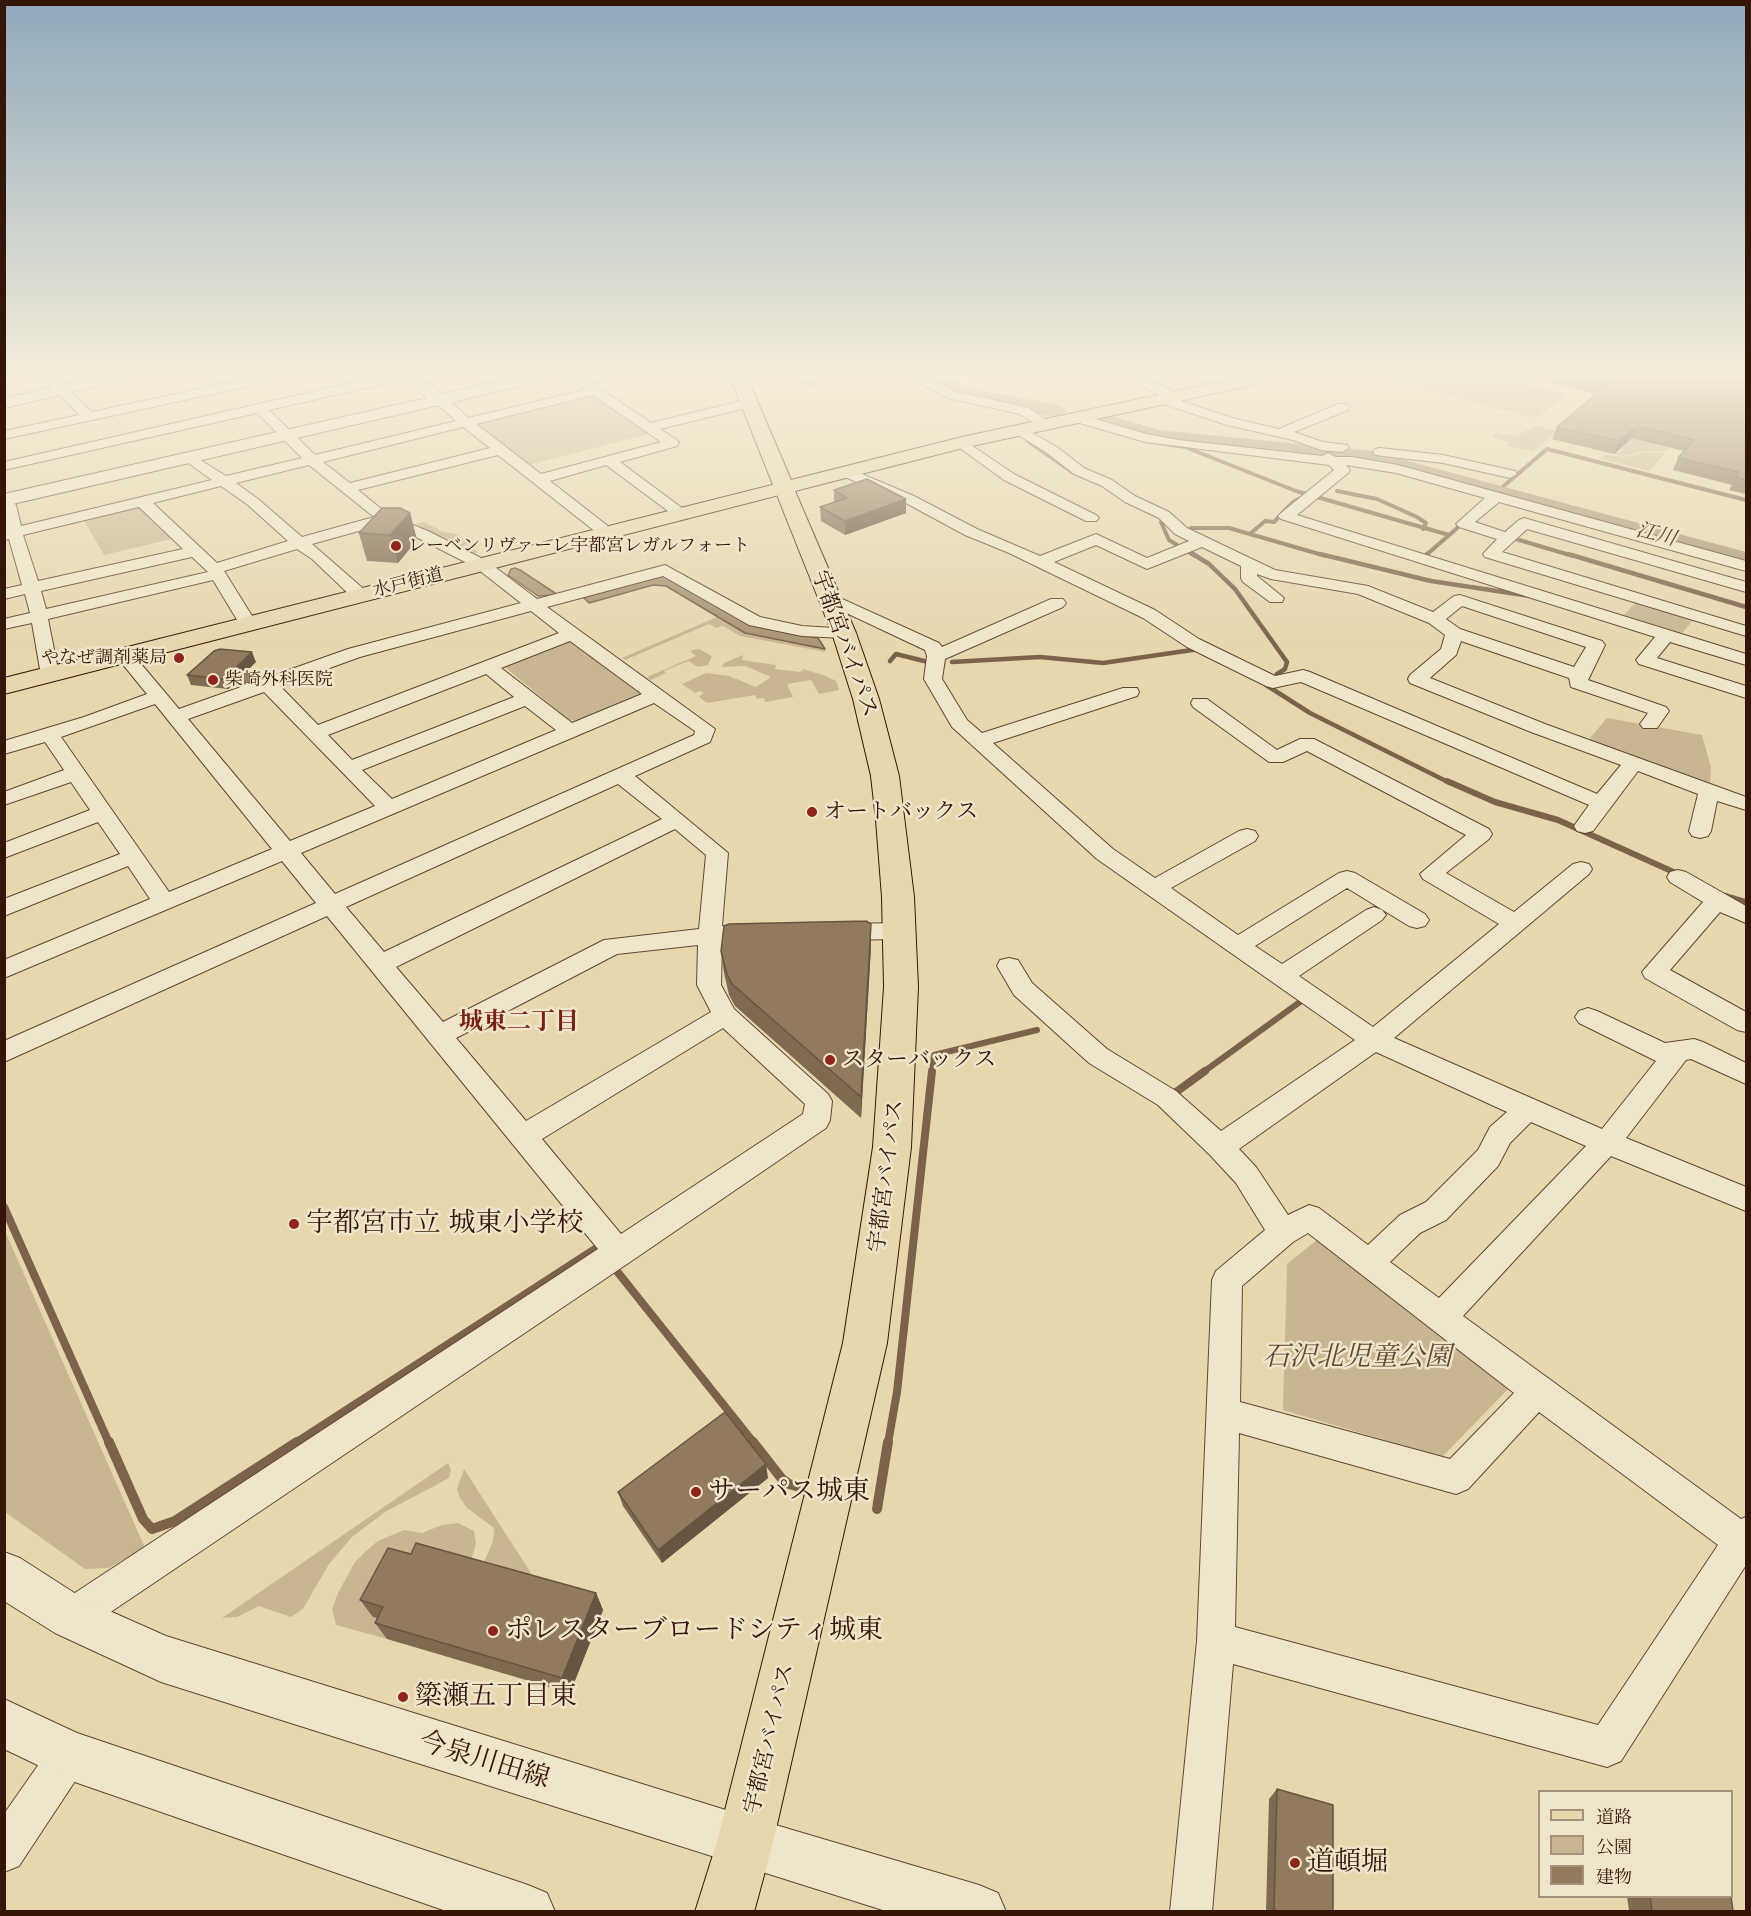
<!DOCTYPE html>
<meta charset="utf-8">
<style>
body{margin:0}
#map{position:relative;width:1751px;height:1916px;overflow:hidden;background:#e6d7ad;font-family:"Old Standard TT","Noto Serif JP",serif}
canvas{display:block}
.frame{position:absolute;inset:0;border:6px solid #361509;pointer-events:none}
.legend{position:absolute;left:1538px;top:1790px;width:195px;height:108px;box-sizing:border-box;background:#efe5ca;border:2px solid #a5927d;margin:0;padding:8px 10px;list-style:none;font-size:18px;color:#361509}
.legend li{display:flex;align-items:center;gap:12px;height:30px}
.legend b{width:30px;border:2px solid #a5927d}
</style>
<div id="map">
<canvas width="1751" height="1916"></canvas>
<div class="frame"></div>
<ul class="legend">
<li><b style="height:8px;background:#e6d7ad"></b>道路</li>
<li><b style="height:16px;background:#c8b691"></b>公園</li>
<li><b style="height:16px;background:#927a5e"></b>建物</li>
</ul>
</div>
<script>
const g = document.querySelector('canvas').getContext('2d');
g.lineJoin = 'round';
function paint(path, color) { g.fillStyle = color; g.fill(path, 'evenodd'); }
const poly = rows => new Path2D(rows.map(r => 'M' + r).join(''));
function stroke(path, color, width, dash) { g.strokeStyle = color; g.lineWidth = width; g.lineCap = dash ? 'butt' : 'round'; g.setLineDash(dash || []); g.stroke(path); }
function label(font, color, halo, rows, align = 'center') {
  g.font = font + ' "Old Standard TT","Noto Serif JP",serif'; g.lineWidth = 5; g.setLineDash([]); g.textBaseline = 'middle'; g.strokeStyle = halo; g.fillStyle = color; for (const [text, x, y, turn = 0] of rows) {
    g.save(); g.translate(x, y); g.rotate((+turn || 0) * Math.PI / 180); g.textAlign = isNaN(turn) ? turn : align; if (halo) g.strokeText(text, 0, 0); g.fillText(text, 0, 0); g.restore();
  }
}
paint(poly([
 [1374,377,1523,377,1519,382,1568,395,1536,418],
 [594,393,652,433,525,466,470,424],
 [1597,421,1677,441,1666,451,1643,451,1623,456,1613,454,1625,450,1616,447],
 [1535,426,1557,431,1533,452,1506,445,1508,442,1493,437,1495,434,1515,436],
 [1644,452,1665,453,1649,471,1601,459,1606,455,1626,457],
 [137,506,143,506,176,538,104,555,83,519],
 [423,522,444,532,456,534,470,543,478,553,472,553,461,549,425,531,416,524],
 [1637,601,1695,618,1682,633,1624,615],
 [717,617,745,633,825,649,826,652,740,636,723,626,716,628,709,624,625,660,622,658],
 [566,641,576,642,641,691,638,697,580,722,569,720,506,668,509,663],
 [699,649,712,656,708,665,698,667,688,661,664,671,666,673,651,680,647,677,696,656,691,652,692,650],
 [743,655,742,660,776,665,775,669,800,672,803,669,826,676,836,681,839,690,819,694,811,680,787,684,793,697,766,702,763,698,757,699,755,695,707,703,699,697,704,693,700,691,695,693,682,684,706,673,729,676,756,687,771,677,745,666,722,667,724,663],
 [1607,718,1702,735,1711,768,1710,784,1593,742,1590,738],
 [4,1229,145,1548,108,1568,85,1569,5,1512],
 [1317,1240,1511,1386,1442,1457,1283,1410,1287,1264],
 [448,1463,451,1470,449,1478,385,1512,352,1537,329,1564,303,1609,291,1617,259,1606,237,1617,222,1618],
 [464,1469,540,1587,481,1569,493,1541,494,1528,467,1508,460,1498,457,1489],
 [458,1523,474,1531,476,1544,468,1571,373,1616,395,1623,387,1639,336,1625,332,1609,338,1593,355,1562,366,1551,378,1541,404,1530,422,1533,442,1525]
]), '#c8b691');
const water = poly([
 [515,568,520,570,558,595,538,596,508,575,511,569,515,568],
 [660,575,669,576,754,626,818,638,825,649,745,633,666,586,653,585,589,603,582,596,660,575]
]);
paint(water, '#aa9575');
stroke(water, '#7c624a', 1.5);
stroke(poly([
 [795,377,811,384,827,377],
 [1142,440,1185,447,1296,491,1449,535],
 [1028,441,1074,473],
 [1337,491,1377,499,1417,517,1426,523,1423,529],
 [1498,491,1547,449,1746,500],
 [1161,522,1169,540,1195,556],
 [1191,528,1229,528,1326,556],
 [1250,534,1265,521,1274,522,1293,502,1301,498],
 [1509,537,1573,556],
 [1425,556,1463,523]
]), '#7c624a', 4);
stroke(poly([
 [1193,554,1209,564,1235,589,1287,662,1285,669,1277,674],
 [1320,554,1431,581,1530,596],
 [1427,554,1425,556,1430,558],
 [1568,554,1746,607],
 [890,661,896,654,928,662],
 [952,662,1040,657,1103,663,1199,649],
 [1266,685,1310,713,1450,783]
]), '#7c624a', 4.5);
stroke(poly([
 [1447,781,1495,802,1558,820,1678,874],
 [1726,896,1746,902],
 [932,1073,934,1055,1037,1030],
 [1202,1073,1304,999,1307,1001]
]), '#7c624a', 6);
stroke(poly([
 [1172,1095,1205,1071],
 [4,1207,109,1443],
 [612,1265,754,1443],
 [295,1443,598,1247,602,1252],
 [888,1443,897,1392,932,1071]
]), '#7c624a', 8);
stroke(poly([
 [109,1442,143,1519,152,1529,175,1521,297,1442],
 [753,1442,782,1479,789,1484,814,1491],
 [877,1509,888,1442]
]), '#7c624a', 10);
paint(poly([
 [919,377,946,377,969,388,1056,405,1063,407,1066,411,1063,415,1056,417,963,399,922,381,919,377],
 [1108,415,1159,430,1371,451,1746,552,1746,567,1370,465,1157,442,1101,425,1097,421,1101,417,1108,415]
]), '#aa9575');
const minor = poly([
 [42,377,56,377,92,412,253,377,279,377,273,381,4,439,4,431,79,415,42,377],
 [377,377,402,377,396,381,269,410,315,455,456,421,435,402,433,399,435,396,445,396,468,418,584,390,568,377,583,377,651,423,749,399,756,403,754,406,660,429,677,440,679,443,677,446,620,462,686,511,689,514,686,517,676,517,606,465,550,481,613,530,615,533,607,538,601,536,498,455,358,490,390,516,428,531,487,561,537,599,665,565,760,617,802,626,850,629,853,633,850,637,844,638,802,636,749,625,663,576,547,607,715,729,710,742,635,776,728,853,722,926,734,928,738,934,734,940,722,942,721,985,734,1009,828,1094,832,1101,830,1120,826,1128,630,1262,84,1630,71,1635,58,1630,53,1617,58,1604,598,1249,327,916,4,1062,4,1041,316,903,282,861,4,978,4,960,150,899,128,866,4,916,4,899,120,854,98,822,4,858,4,843,90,810,71,782,4,805,4,792,64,770,45,742,4,754,4,741,84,717,147,694,116,656,119,652,131,652,179,709,348,649,521,603,475,567,416,537,384,524,312,544,366,591,368,595,366,599,354,599,312,559,297,549,224,571,257,624,254,628,242,628,213,580,48,619,59,675,57,679,43,679,41,675,32,623,4,629,4,619,30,613,25,594,4,599,4,589,22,585,9,539,4,540,6,530,4,500,13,502,16,505,21,526,212,480,184,460,182,457,189,453,226,476,302,458,257,413,4,470,4,462,377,377],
 [593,395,661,442,541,474,476,424,593,395],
 [463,427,490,448,350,483,323,462,463,427],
 [309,465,374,517,302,537,258,499,236,483,309,465],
 [221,486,248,505,288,541,217,563,153,503,221,486],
 [139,507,183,549,38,581,23,535,139,507],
 [192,557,208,572,46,609,41,591,192,557],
 [531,611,559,633,318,725,280,686,360,657,531,611],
 [570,641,642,694,572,723,501,668,570,641],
 [486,674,514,697,352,760,328,735,486,674],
 [264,692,342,772,375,806,290,841,188,719,264,692],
 [654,703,695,731,694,735,335,894,301,853,654,703],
 [155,704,272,849,169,892,61,737,155,704],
 [525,706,556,730,392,799,362,770,525,706],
 [618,784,662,819,384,952,346,907,618,784],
 [675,829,706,855,699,929,604,940,443,1022,396,967,675,829],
 [698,945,697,985,711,1012,526,1121,456,1038,617,954,698,945],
 [723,1028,805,1104,803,1114,621,1234,542,1139,723,1028],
 [908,377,925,377,957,392,1029,408,1054,425,1047,429,1042,428,1020,414,948,398,908,377],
 [1127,377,1144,377,1181,395,1182,398,1181,401,1236,419,1279,429,1338,404,1348,404,1350,407,1348,410,1294,432,1323,442,1347,445,1349,448,1342,452,1321,450,1293,440,1227,425,1161,403,1159,400,1163,397,1127,377],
 [1078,414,1147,434,1179,440,1322,456,1328,453,1336,457,1352,457,1398,465,1746,561,1746,571,1499,502,1475,522,1505,532,1519,520,1524,518,1746,582,1746,592,1527,529,1502,552,1746,626,1746,636,1485,557,1483,554,1497,539,1459,527,1456,524,1485,498,1396,473,1346,465,1350,470,1348,473,1297,515,1746,654,1746,665,1670,642,1657,658,1746,686,1746,698,1639,664,1636,660,1655,637,1281,519,1278,516,1281,513,1334,470,1329,465,1145,442,1073,421,1071,418,1078,414],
 [1020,426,1057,447,1084,468,1112,480,1135,496,1169,512,1187,528,1275,570,1368,586,1433,612,1454,596,1460,595,1602,641,1605,645,1588,680,1666,707,1669,711,1657,728,1643,728,1640,724,1648,713,1571,687,1569,678,1461,641,1456,655,1430,678,1545,724,1746,797,1746,810,1717,801,1711,831,1708,836,1700,838,1692,836,1689,831,1698,794,1638,771,1593,831,1585,833,1577,831,1574,826,1589,805,1301,682,1273,688,1266,686,1187,647,1143,618,1009,553,965,535,904,502,840,475,838,472,840,469,850,469,914,496,977,529,1040,556,1096,534,1147,558,1189,541,1175,534,1159,518,1125,502,1102,486,1074,474,1047,453,1015,433,1013,430,1015,427,1020,426],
 [1096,545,1147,569,1202,547,1241,566,1241,578,1243,582,1270,602,1282,602,1284,598,1257,576,1257,574,1271,579,1358,594,1429,623,1445,635,1441,649,1410,675,1408,679,1410,683,1531,732,1621,765,1597,794,1310,672,1303,670,1275,676,1199,639,1155,610,1054,562,1096,545],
 [1462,606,1586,647,1574,667,1460,629,1446,619,1462,606],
 [962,439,1014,474,1096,515,1099,518,1096,521,1086,521,1004,480,957,446,955,443,957,440,962,439],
 [1380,448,1443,455,1515,471,1517,474,1510,478,1443,463,1375,455,1373,452,1375,449,1380,448],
 [829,593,939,643,942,647,1051,599,1063,599,1066,603,1063,607,945,659,942,679,967,720,982,733,1123,688,1137,688,1139,692,1137,696,993,743,1113,849,1155,878,1239,831,1247,829,1255,831,1258,836,1255,841,1171,888,1238,935,1339,873,1347,871,1355,873,1425,914,1429,920,1425,926,1417,928,1409,926,1347,888,1255,946,1282,964,1366,910,1374,907,1382,910,1386,915,1382,920,1299,976,1373,1027,1499,924,1423,879,1420,874,1466,835,1307,751,1283,762,1269,762,1193,707,1191,703,1193,699,1207,699,1277,750,1300,739,1314,739,1489,829,1492,834,1489,839,1446,873,1514,912,1573,864,1581,862,1589,864,1592,869,1589,874,1394,1038,1602,1129,1656,1061,1579,1023,1575,1017,1579,1011,1588,1008,1597,1011,1665,1043,1694,1039,1703,1042,1746,1063,1746,1084,1691,1059,1686,1060,1626,1138,1746,1187,1746,1211,1611,1156,1463,1316,1741,1519,1746,1517,1746,1565,1621,1761,1607,1767,1233,1664,1212,1912,1170,1912,1197,1641,1212,1280,1216,1271,1265,1230,1236,1183,1210,1155,1158,1105,1089,1063,1014,995,997,966,1000,960,1009,958,1018,960,1032,983,1107,1049,1176,1091,1221,1131,1355,1040,1097,859,952,727,924,679,927,656,925,650,823,602,821,598,823,594,829,593],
 [1376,1052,1507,1112,1490,1127,1478,1150,1426,1202,1400,1215,1368,1245,1319,1208,1309,1205,1288,1215,1256,1167,1239,1149,1376,1052],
 [1531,1122,1586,1146,1439,1298,1390,1262,1420,1233,1446,1220,1498,1166,1510,1143,1531,1122],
 [1308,1233,1514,1393,1450,1459,1240,1402,1242,1286,1293,1242,1308,1233],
 [1539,1412,1718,1545,1598,1725,1235,1627,1239,1433,1456,1494,1468,1489,1539,1412],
 [1678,870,1686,872,1746,906,1746,923,1720,912,1670,970,1746,1012,1746,1032,1737,1030,1645,978,1642,972,1703,902,1670,882,1667,877,1670,872,1678,870],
 [900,923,908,925,912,931,908,937,900,939,839,940,831,938,827,932,831,926,839,924,900,923],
 [69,1735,83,1741,89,1755,83,1769,19,1866,4,1872,4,1814,55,1741,69,1735]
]);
const tertiary = poly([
 [96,377,127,377,125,380,4,408,4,398,96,377],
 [400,377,419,377,443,394,515,377,546,377,538,382,4,506,4,494,427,398,400,377],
 [4,1552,20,1558,87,1601,166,1636,745,1816,979,1885,998,1893,1006,1912,889,1912,161,1682,55,1633,4,1601,4,1552],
 [4,1699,77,1733,528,1885,547,1893,555,1912,449,1912,69,1780,4,1749,4,1699]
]);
const primary = poly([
 [784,482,791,484,794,488,791,492,4,694,4,678,784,482]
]);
const trunk = poly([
 [730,377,747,377,791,480,962,437,1241,377,1275,377,1267,382,963,448,795,491,856,633,879,699,899,776,914,897,918,987,911,1147,887,1343,773,1842,754,1912,695,1912,717,1842,843,1343,873,1147,884,987,882,897,876,820,871,776,853,699,832,633,730,377]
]);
stroke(minor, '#624632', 2);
stroke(tertiary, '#624632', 2);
stroke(primary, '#361509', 2);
stroke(trunk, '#361509', 2);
paint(minor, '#efe5ca');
paint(tertiary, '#efe5ca');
paint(primary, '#e6d7ad');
paint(trunk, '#e6d7ad');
paint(poly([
 [1540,377,1746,377,1746,494,1729,490,1732,485,1673,470,1678,458,1684,451,1632,438,1614,454,1552,439,1557,427,1596,394,1539,380],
 [834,490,906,513,845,535,821,521,820,507,834,502],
 [410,513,417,540,398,563,367,561,359,533],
 [256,662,228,689,191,685,187,675],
 [871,924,871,946,861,1118,735,1006,729,995,724,973,721,951],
 [768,1478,662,1563,623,1506,618,1492],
 [411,1554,596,1593,603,1610,570,1693,387,1639,375,1623,377,1618,373,1617,360,1600],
 [1277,1789,1333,1911,1266,1911,1269,1799],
 [1627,1896,1731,1896,1733,1911,1629,1911]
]), '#7e6951');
paint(poly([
 [1637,426,1632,438,1614,454,1619,441],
 [906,499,906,513,845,535,845,521],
 [410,513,417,540,398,563,390,535],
 [252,652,256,662,228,689,224,679],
 [871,924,871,946,861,1118,861,1097],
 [766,1464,768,1478,662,1563,658,1550],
 [596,1593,603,1610,570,1693,562,1678]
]), '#665542');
const building = poly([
 [1579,377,1746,377,1746,480,1735,477,1739,472,1678,458,1694,440,1637,426,1619,441,1557,427,1608,384,1579,377],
 [867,479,906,499,845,521,820,507,847,498,834,490,867,479],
 [382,508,400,508,410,513,390,535,359,533,382,508],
 [220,649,252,652,224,679,187,675,214,651,220,649],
 [866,921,871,924,861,1097,732,984,727,974,721,951,724,926,729,924,866,921],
 [725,1412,766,1464,658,1550,618,1492,725,1412],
 [416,1543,596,1593,562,1678,375,1623,383,1607,360,1600,388,1548,411,1554,416,1543],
 [1277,1789,1333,1805,1333,1911,1280,1911,1274,1910,1277,1789],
 [1650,1896,1731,1896,1733,1911,1652,1911,1650,1896]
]);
paint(building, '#927a5e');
stroke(building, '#665542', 1.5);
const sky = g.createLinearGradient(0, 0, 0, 646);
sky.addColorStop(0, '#8fa8ba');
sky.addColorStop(0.58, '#f4edda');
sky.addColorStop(1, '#f4edda00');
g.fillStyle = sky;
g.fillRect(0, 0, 1751, 646);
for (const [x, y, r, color] of [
 [396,546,6,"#8f2418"],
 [179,658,6,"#8f2418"],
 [213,680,6,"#8f2418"],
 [812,812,6,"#8f2418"],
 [830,1060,6,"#8f2418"],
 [294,1224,6,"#8f2418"],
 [696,1492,6,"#8f2418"],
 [493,1631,6,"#8f2418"],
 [403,1697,6,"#8f2418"],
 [1295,1863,6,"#8f2418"]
]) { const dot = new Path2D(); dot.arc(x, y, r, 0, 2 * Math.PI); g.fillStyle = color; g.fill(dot); stroke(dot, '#efe5ca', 2); }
label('18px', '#361509', '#efe5ca', [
 ["レーベンリヴァーレ宇都宮レガルフォート",408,546],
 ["やなぜ調剤薬局",167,658,"right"],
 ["柴崎外科医院",225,680]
], 'left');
label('18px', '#361509', '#efe5ca', [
 ["水戸街道",408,583,-14]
]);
label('italic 20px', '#644834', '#efe5ca', [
 ["江川",1656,535,15]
]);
label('22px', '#361509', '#efe5ca', [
 ["宇都宮バイパス",844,644,70],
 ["宇都宮バイパス",887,1176,-83],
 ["宇都宮バイパス",770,1739,-77]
]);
label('22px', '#361509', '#efe5ca', [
 ["オートバックス",824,812],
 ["スターバックス",842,1060]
], 'left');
label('bold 24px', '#7a1f14', '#efe5ca', [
 ["城東二丁目",519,1023]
]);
label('27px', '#361509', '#efe5ca', [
 ["宇都宮市立 城東小学校",306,1224],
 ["サーパス城東",708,1492],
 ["ポレスターブロードシティ城東",505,1631],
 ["簗瀬五丁目東",415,1697],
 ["道頓堀",1307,1863]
], 'left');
label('italic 27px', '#624532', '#efe5ca', [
 ["石沢北児童公園",1357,1358]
]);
label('27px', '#361509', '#efe5ca', [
 ["今泉川田線",484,1761,17]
]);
</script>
